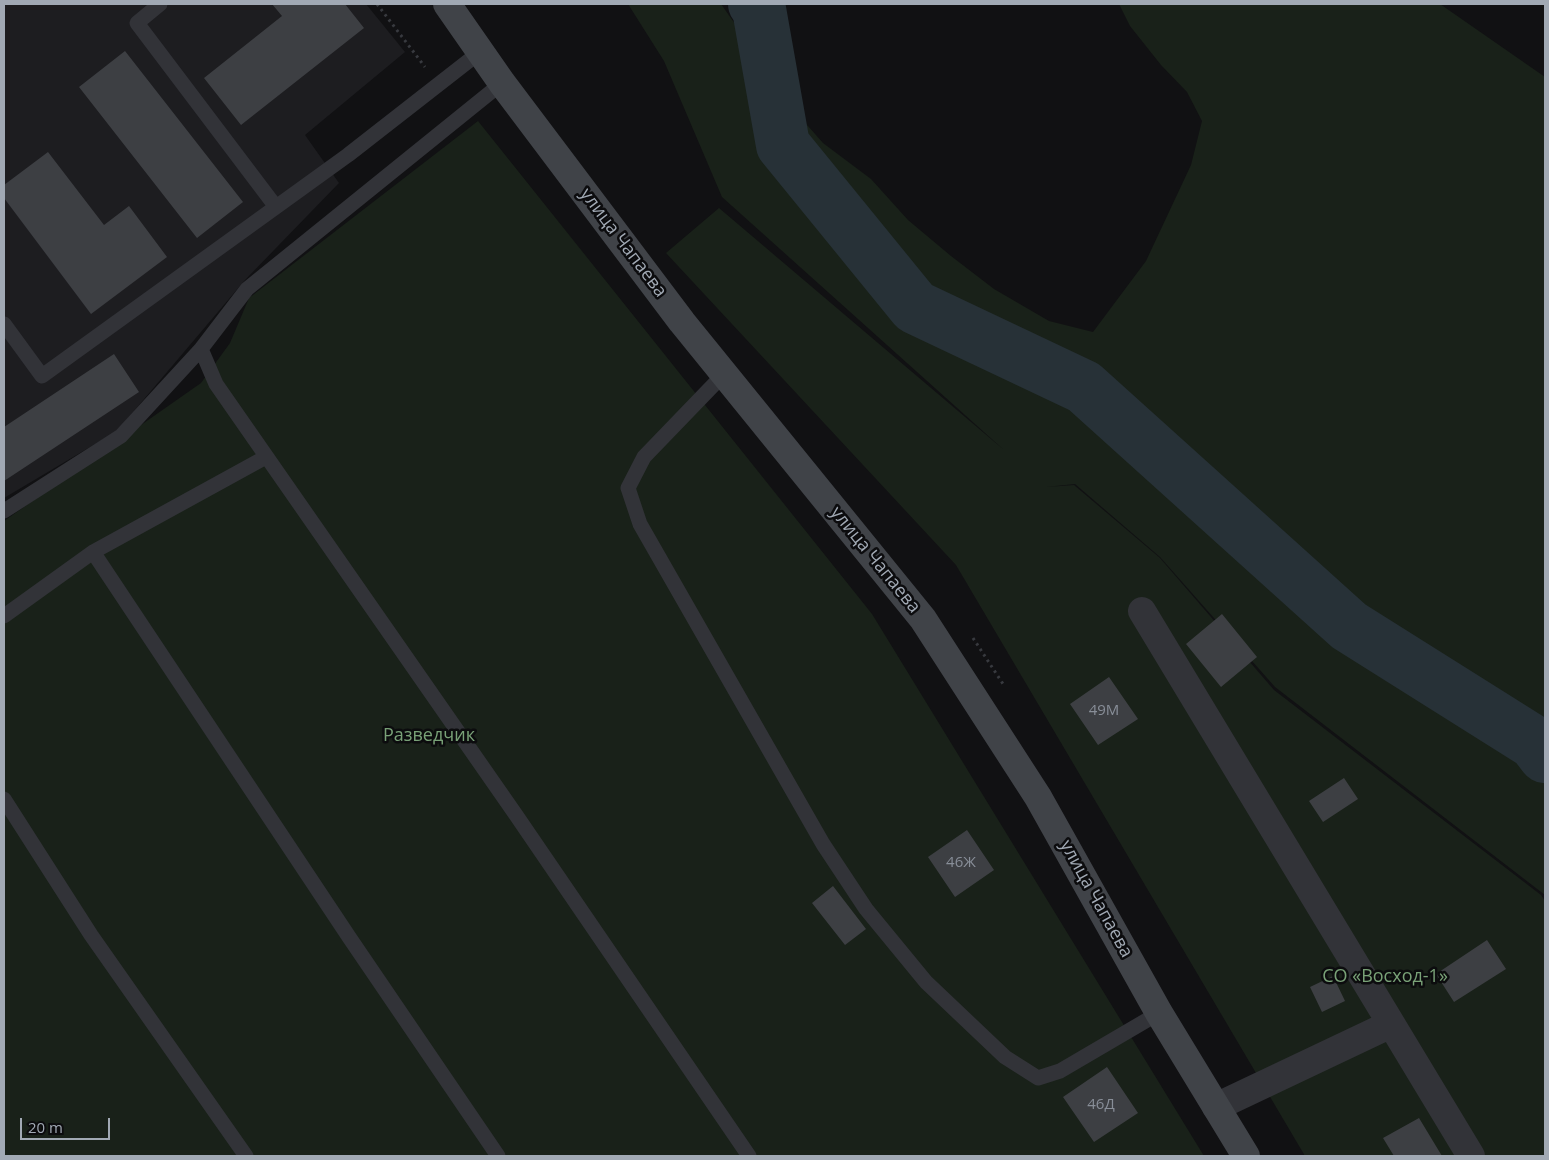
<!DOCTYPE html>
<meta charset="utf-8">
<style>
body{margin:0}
#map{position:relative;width:1549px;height:1160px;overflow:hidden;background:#111113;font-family:"Open Sans",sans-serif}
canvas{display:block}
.frame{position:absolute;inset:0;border:5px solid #a1a9b4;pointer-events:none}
.scale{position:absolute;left:20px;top:1118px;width:90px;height:22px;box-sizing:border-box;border:2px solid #a1a9b4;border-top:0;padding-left:6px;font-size:15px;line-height:18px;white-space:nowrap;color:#a1a9b4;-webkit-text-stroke:4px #0c0c0e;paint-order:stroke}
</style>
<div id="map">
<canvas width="1549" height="1160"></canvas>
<div class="frame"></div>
<div class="scale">20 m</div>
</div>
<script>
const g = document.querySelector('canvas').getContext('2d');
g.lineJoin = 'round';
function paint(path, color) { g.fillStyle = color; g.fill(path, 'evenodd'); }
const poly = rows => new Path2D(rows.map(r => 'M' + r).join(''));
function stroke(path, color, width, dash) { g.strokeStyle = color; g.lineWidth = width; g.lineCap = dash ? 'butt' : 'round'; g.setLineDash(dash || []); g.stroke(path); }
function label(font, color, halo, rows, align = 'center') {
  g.font = font + ' "Open Sans",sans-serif'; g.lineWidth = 5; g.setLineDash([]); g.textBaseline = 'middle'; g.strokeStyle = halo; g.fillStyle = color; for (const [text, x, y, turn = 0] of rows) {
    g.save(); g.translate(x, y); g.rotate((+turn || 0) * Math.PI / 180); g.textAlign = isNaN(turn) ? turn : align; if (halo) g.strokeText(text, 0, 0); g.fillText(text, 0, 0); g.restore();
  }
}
paint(poly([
 [4,4,366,4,405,52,305,135,339,183,245,280,117,431,4,498]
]), '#1d1d20');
paint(poly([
 [628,4,721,4,759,58,778,92,823,143,871,179,908,220,951,256,994,289,1049,321,1093,332,1146,261,1191,165,1202,121,1187,92,1161,65,1130,26,1119,4,1440,4,1545,77,1545,895,1275,687,1160,557,1075,484,1046,487,1074,485,1160,558,1274,690,1541,895,1545,901,1545,1156,1305,1156,956,565,666,253,719,208,1004,450,722,197,664,61],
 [478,121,872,614,1204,1156,4,1156,4,521,201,383,230,343,249,298]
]), '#192119');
stroke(poly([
 [755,4,759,9,783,145,915,307,1084,387,1349,626,1535,743,1545,756]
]), '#273137', 54);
paint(poly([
 [272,4,345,4,364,28,241,125,204,78,282,16],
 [125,51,243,202,197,238,79,87],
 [48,152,104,225,129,206,167,257,91,314,4,198,4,185],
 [114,354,139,392,4,481,4,427],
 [1222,614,1257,657,1221,687,1186,644],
 [1109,677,1138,719,1098,745,1070,704],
 [1344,778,1358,799,1323,822,1309,801],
 [967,830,994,870,955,897,928,857],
 [833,886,866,929,845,945,812,903],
 [1487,940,1506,969,1454,1002,1436,974],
 [1333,976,1345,1001,1322,1012,1310,987],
 [1107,1067,1138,1113,1094,1142,1063,1097],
 [1419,1118,1442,1156,1394,1156,1383,1138]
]), '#3d3f43');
stroke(poly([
 [377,4,425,67],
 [973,638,1005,687]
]), '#383a3f', 3, [2.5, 4]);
stroke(poly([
 [160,4,137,23,276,207],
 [502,83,247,289,201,349,216,384,516,815,749,1156],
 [4,324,42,376,348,155,480,52],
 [725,373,644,457,628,488,640,524,823,844,866,909,926,982,1005,1057,1038,1078,1060,1071,1159,1013],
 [4,511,121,436,201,349],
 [93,552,349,937,498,1156],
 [4,616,93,552,266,457],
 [4,799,91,935,246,1156]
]), '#323338', 15);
stroke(poly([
 [1142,611,1471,1156],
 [1216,1107,1391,1024]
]), '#323338', 28);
stroke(poly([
 [447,4,502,83,682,322,923,619,1038,797,1159,1013,1246,1156]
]), '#404348', 28);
label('15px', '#888e98', null, [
 ["49М",1104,711],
 ["46Ж",961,863],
 ["46Д",1101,1105]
]);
label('18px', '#a1a9b4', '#0c0c0e', [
 ["улица Чапаева",623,243,53],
 ["улица Чапаева",875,560,51],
 ["улица Чапаева",1096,899,61]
]);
label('18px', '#79a177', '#0c0c0e', [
 ["Разведчик",429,736],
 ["СО «Восход-1»",1385,977]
]);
</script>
